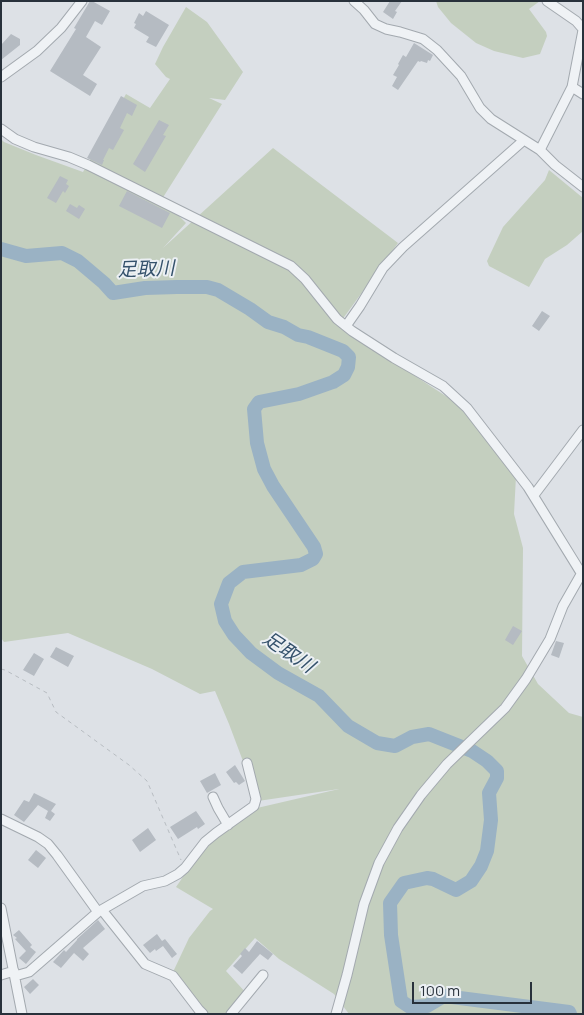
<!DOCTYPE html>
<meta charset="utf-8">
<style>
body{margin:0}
#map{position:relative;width:584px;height:1015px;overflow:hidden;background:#dde1e6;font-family:Manrope,sans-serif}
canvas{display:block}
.frame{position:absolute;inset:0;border:2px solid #28313b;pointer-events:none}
.scale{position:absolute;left:412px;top:982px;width:120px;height:22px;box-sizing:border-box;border:2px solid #28313b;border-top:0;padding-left:6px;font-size:15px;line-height:18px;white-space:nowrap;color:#28313b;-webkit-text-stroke:4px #ecf0f4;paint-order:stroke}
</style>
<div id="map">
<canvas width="584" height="1015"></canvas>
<div class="frame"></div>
<div class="scale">100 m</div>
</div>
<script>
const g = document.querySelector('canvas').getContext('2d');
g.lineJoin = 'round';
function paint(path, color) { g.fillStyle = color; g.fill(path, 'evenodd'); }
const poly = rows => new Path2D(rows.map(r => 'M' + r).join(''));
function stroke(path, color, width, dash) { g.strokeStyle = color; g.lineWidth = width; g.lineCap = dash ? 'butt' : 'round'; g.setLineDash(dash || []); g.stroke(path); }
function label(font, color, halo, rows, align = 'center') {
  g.font = font + ' Manrope,"Noto Sans JP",sans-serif'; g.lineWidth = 4; g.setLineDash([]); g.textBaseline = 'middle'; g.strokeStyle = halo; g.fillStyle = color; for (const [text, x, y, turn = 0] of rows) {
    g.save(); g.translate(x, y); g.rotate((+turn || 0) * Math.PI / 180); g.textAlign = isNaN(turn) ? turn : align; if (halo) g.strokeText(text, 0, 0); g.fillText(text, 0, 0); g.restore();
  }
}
paint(poly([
 [436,1,540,1,529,9,546,32,547,36,540,54,523,58,494,51,476,43,451,23,438,7],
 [186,7,207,22,243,72,225,100,209,98,222,104,162,199,186,223,163,248,273,148,398,243,339,324,386,357,461,406,516,476,514,514,523,548,522,656,538,684,569,713,583,717,583,1014,349,1014,334,994,279,959,255,938,226,971,247,994,228,1014,207,1014,173,972,189,938,210,911,213,909,176,887,192,864,212,842,257,808,339,789,258,801,229,724,215,691,200,694,152,669,68,633,4,642,1,638,1,139,4,142,36,155,83,172,126,94,150,108,170,79,166,77,155,64,163,47],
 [549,170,583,198,583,231,567,245,545,259,529,287,489,266,487,261,503,227,545,180]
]), '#c4cfbf');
stroke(poly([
 [1,249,26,256,62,253,78,261,104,283,113,293,145,288,177,287,207,287,218,290,250,309,268,322,284,327,298,335,308,337,343,351,349,357,348,367,344,375,333,382,299,394,259,402,254,409,257,443,264,469,273,486,314,547,316,554,313,559,301,565,243,572,229,583,221,604,225,621,234,635,251,653,278,673,319,696,348,726,377,743,395,746,412,737,429,734,472,751,487,761,497,771,497,778,489,793,491,820,487,851,481,866,471,881,456,890,433,879,427,878,404,883,390,903,391,935,401,1001,410,1007,427,1006,444,996,569,1012,570,1014]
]), '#9ab2c4', 14);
paint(poly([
 [90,1,92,1,110,11,102,25,95,21,86,37,101,47,83,75,97,84,90,96,50,71,76,29,74,28],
 [390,1,402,1,395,11,397,12,393,19,383,12],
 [146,11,169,25,156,47,146,42,149,37,134,28,136,24,134,23,139,13,143,16],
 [11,34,20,39,20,45,1,60,1,45],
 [414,43,433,55,430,61,428,60,427,63,421,61,420,62,418,61,398,90,392,86,397,77,393,75,399,65,398,64,403,55,406,57],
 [121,96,137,105,132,116,127,113,120,128,124,130,113,150,109,148,103,160,104,160,102,165,87,158],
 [159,120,169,125,163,135,166,136,145,172,133,164],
 [60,176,68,180,66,184,69,186,65,193,63,191,56,203,47,198],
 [127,191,170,213,162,228,119,206],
 [70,204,77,208,79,205,85,209,79,219,66,211],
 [542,311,550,316,539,331,532,326],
 [513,626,522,631,513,645,505,640],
 [556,641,564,643,559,658,551,655],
 [56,647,74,656,68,667,50,657],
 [34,653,44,659,34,676,23,670],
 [235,765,245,781,239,785,236,782,234,783,226,772],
 [215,773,221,785,207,793,200,781],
 [34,793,56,804,51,811,55,814,50,821,45,818,48,811,38,805,24,822,14,815,24,800,29,802],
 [196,811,205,824,198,829,197,827,178,839,170,827],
 [148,828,156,840,140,852,132,840],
 [36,850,46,858,38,868,28,860],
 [98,920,105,929,83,948,89,954,83,961,74,953,61,968,53,962,64,950,66,952,77,940,77,939],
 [19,930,32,945,30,947,36,952,26,964,19,958,26,951,15,939,17,938,13,935],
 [157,934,162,941,165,939,177,954,172,958,163,946,156,951,155,949,150,953,143,945],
 [257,941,273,954,268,960,260,954,242,974,233,966,242,956,240,954,245,948,249,952],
 [33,979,39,985,30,994,24,987]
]), '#b5bbc2');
const minor = poly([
 [354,1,364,10,375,24,386,29,400,32,423,39,437,50,461,76,480,108,491,119,540,150,555,165,583,187],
 [547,1,576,21,583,29],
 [1,77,37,51,61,28,82,1],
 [572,87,583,94],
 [1,129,15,139,34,147,69,157,88,165,291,266,305,279,337,319,352,331,394,358,443,386,467,408,528,487,583,576],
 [540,150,572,87,583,30],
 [346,326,360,306,383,268,403,247,524,140],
 [534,495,583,430],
 [213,797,218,808,228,825],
 [1,819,38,837,48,844,57,855,98,912],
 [1,908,22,1014],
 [102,910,145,964,173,976,199,1010,203,1014],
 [1,975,14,971],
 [15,976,29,972,98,912,143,886,165,881,178,874,185,868,205,842,216,833,254,806,256,799,247,763],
 [231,1014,263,975],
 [336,1014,347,975,364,904,379,863,398,828,421,795,447,764,505,708,526,679,550,639,563,606,583,571]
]);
stroke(minor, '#a3a9af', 11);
stroke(poly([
 [1,669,5,670,47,693,56,712,129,765,147,781,181,860]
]), '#b7bcc1', 1, [4, 4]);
stroke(minor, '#eff2f5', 9);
label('italic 19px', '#35526c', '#ecf0f4', [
 ["足取川",146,270,-2],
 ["足取川",288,653,34]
]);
</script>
